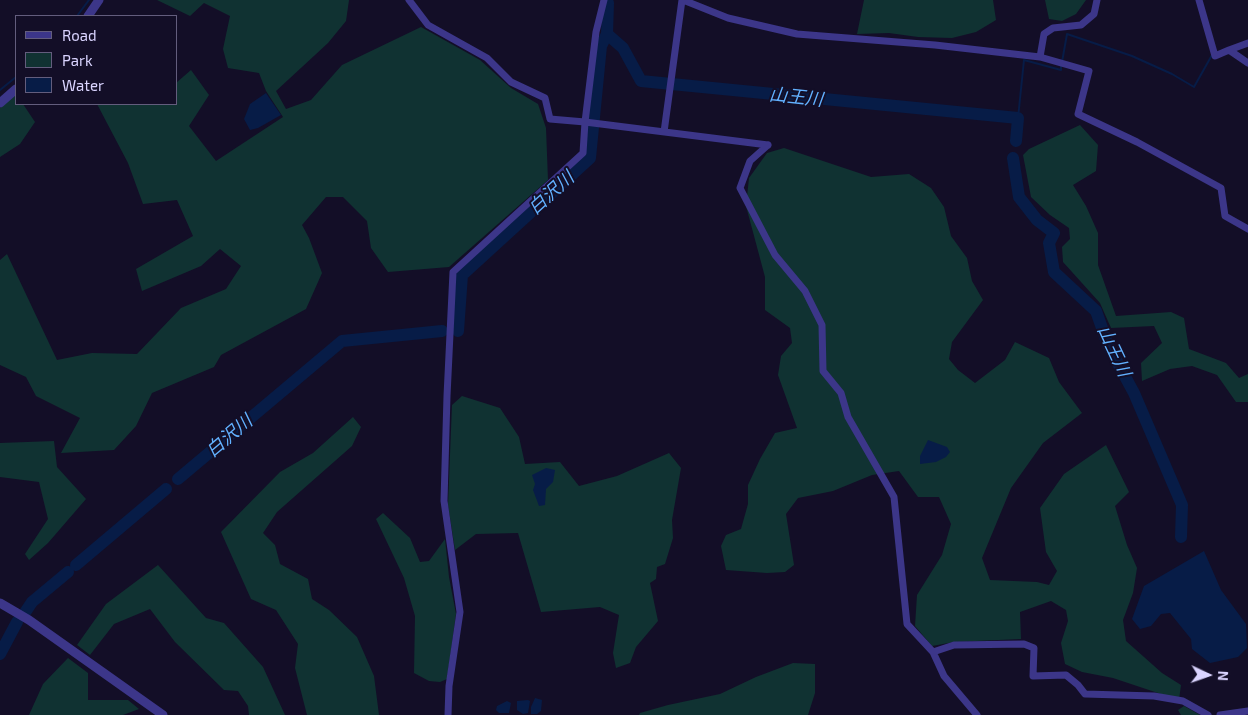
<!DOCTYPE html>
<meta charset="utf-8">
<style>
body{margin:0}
#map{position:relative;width:1248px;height:715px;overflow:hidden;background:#130e27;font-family:"Exo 2",sans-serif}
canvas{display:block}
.legend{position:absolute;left:15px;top:15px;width:162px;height:90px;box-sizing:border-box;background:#130e27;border:1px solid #635d7d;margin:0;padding:6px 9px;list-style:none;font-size:15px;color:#dad4ff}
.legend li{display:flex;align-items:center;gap:10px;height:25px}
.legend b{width:25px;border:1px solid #635d7d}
.north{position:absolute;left:1183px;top:650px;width:50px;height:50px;-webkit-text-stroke:4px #130e27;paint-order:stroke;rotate:93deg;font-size:14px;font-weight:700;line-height:20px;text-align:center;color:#dad4ff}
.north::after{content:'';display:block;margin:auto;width:18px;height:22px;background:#dad4ff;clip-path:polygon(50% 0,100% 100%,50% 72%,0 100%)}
</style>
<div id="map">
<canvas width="1248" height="715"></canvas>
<ul class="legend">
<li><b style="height:6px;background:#3c3689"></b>Road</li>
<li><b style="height:14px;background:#103232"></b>Park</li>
<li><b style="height:14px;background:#071c47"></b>Water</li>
</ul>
<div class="north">N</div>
</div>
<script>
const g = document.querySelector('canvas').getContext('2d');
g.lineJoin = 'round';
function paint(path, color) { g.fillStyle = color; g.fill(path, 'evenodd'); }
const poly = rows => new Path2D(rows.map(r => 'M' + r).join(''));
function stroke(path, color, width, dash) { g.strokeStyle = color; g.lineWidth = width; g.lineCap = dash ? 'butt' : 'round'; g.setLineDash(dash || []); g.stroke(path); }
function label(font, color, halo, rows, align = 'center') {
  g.font = font + ' "Exo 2","Noto Sans JP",sans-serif'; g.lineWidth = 4; g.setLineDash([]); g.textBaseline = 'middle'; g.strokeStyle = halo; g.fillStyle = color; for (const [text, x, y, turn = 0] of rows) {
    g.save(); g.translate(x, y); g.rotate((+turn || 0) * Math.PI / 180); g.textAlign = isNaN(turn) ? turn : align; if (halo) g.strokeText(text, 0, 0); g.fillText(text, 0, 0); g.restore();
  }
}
paint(poly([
 [157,0,349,0,346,21,328,43,276,91,286,109,311,100,342,65,421,27,480,60,511,88,538,104,546,128,548,180,449,267,388,272,371,248,367,221,343,197,326,197,302,225,309,238,322,273,306,309,221,355,214,367,152,393,136,426,114,450,61,453,80,418,36,396,26,377,0,365,0,260,7,254,57,360,92,353,137,354,181,308,226,289,241,266,220,249,201,266,142,291,136,269,193,236,177,200,143,204,128,163,97,104,176,104,176,83,191,70,209,95,189,126,216,161,283,117,266,91,259,73,228,68,223,49,230,16,204,3,190,16],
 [864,0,993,0,996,20,976,32,952,38,918,37,889,33,857,34],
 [1045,0,1086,0,1076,14,1062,21,1049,19],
 [16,93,16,104,23,104,35,122,20,144,0,157,0,108],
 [1080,125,1098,145,1096,171,1073,185,1086,206,1098,233,1098,265,1116,316,1171,312,1184,318,1189,349,1226,363,1239,378,1248,374,1248,402,1236,402,1217,375,1192,366,1170,369,1142,381,1141,363,1162,343,1154,326,1111,328,1100,303,1063,262,1062,247,1070,239,1069,228,1050,215,1031,197,1023,155,1029,149],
 [784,148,871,177,909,174,931,188,944,207,951,236,967,258,972,281,983,300,952,342,949,359,958,370,975,383,1005,360,1015,342,1049,358,1059,382,1082,413,1043,443,1011,488,982,558,990,580,1037,582,1049,585,1057,571,1046,552,1040,508,1064,474,1106,445,1129,492,1115,506,1127,545,1137,568,1133,593,1123,620,1126,641,1162,673,1181,685,1179,700,1113,678,1082,672,1065,664,1061,643,1068,621,1066,610,1051,601,1020,612,1021,639,954,642,932,646,915,626,917,595,942,555,951,524,939,497,918,497,899,471,872,475,833,491,798,498,786,514,794,565,785,572,767,573,726,570,721,546,726,535,741,529,748,504,748,485,760,459,775,433,797,428,778,375,781,356,792,343,790,328,765,310,765,277,746,206,749,178,767,153],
 [462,396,500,408,519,437,525,464,560,462,579,486,617,476,669,453,681,468,672,520,673,538,665,564,657,567,656,579,650,583,658,621,636,647,630,663,616,668,613,653,619,615,600,607,541,612,518,533,476,534,455,550,448,505,452,405],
 [353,417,361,427,352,446,277,512,263,533,275,545,280,564,308,579,312,599,329,610,357,637,374,676,379,715,307,715,295,668,298,644,276,610,251,599,221,532,280,472,313,453],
 [54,441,57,467,86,499,48,543,29,560,25,554,48,519,39,482,0,477,0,443],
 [383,513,410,538,420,562,429,561,445,539,449,577,456,614,447,679,440,682,429,681,414,673,415,616,404,578,376,519],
 [158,565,206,618,224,623,263,667,285,715,249,715,248,706,238,691,224,690,175,642,150,609,114,624,90,655,77,645,106,604],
 [68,658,88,673,88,700,128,700,139,709,123,715,29,715,43,684],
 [793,663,815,664,815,693,808,715,639,715,640,713,668,705,720,694,756,677],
 [1184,706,1200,715,1181,715,1178,710]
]), '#103232');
paint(poly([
 [266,93,281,115,258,128,250,130,244,119,250,104],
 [928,440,947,447,950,452,946,457,936,462,920,464,920,456],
 [546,468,555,470,553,482,546,489,545,505,539,506,533,490,535,484,532,475],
 [1204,551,1221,590,1246,624,1247,648,1238,657,1210,663,1192,649,1191,639,1170,613,1161,614,1151,626,1140,629,1132,619,1144,586],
 [535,698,542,700,541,711,537,714,531,714,531,707],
 [528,700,530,701,528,713,523,714,517,710,517,701],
 [507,701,511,703,509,713,499,713,496,710,497,706]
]), '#071c47');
stroke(poly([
 [77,16,89,0],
 [1062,62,1067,34,1132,56,1172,74,1194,87,1212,55],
 [0,90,16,77],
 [1018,118,1024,60,1061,70,1061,66]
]), '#071c47', 2);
stroke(poly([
 [607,34,623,48,641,81,1018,118,1016,141],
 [1013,158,1019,197,1037,220,1054,233,1049,243,1054,272,1096,311,1108,345,1134,393,1182,505,1181,537],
 [458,331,462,275,590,158,601,46,607,34,608,3],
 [178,479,342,341,442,331],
 [76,565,166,489],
 [26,611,32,602,68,572],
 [0,654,17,622]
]), '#071c47', 12);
stroke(poly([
 [409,0,428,25,487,58,511,82,545,98,550,119,585,122,768,145],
 [683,0,728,18,797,34,935,45,1040,57,1089,71,1078,114,1137,142,1221,188,1225,216,1248,229],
 [1199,0,1215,56,1229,50,1248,63],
 [1229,50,1248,43],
 [1040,57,1044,34,1053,28,1081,25,1094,14,1097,0],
 [664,132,682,0],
 [768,145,750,161,740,188,775,255,805,291,822,325,823,371,841,393,848,417,894,497,907,624,933,652,944,676,977,715],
 [933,652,954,645,1024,644,1034,648,1033,676,1066,675,1078,685,1085,694,1154,696,1183,701,1208,715],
 [448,715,449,686,460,612,444,501,447,396,453,272,583,153,585,122,596,32,604,0],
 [1220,715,1248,711]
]), '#3c3689', 7);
stroke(poly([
 [88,16,99,0],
 [0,103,16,89],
 [0,603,29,620,163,715]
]), '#3c3689', 9);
label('italic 18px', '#62b1ff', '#130e27', [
 ["山王川",796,97,6],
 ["白沢川",551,193,-42],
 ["山王川",1114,351,65],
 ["白沢川",229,436,-40]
]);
</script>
